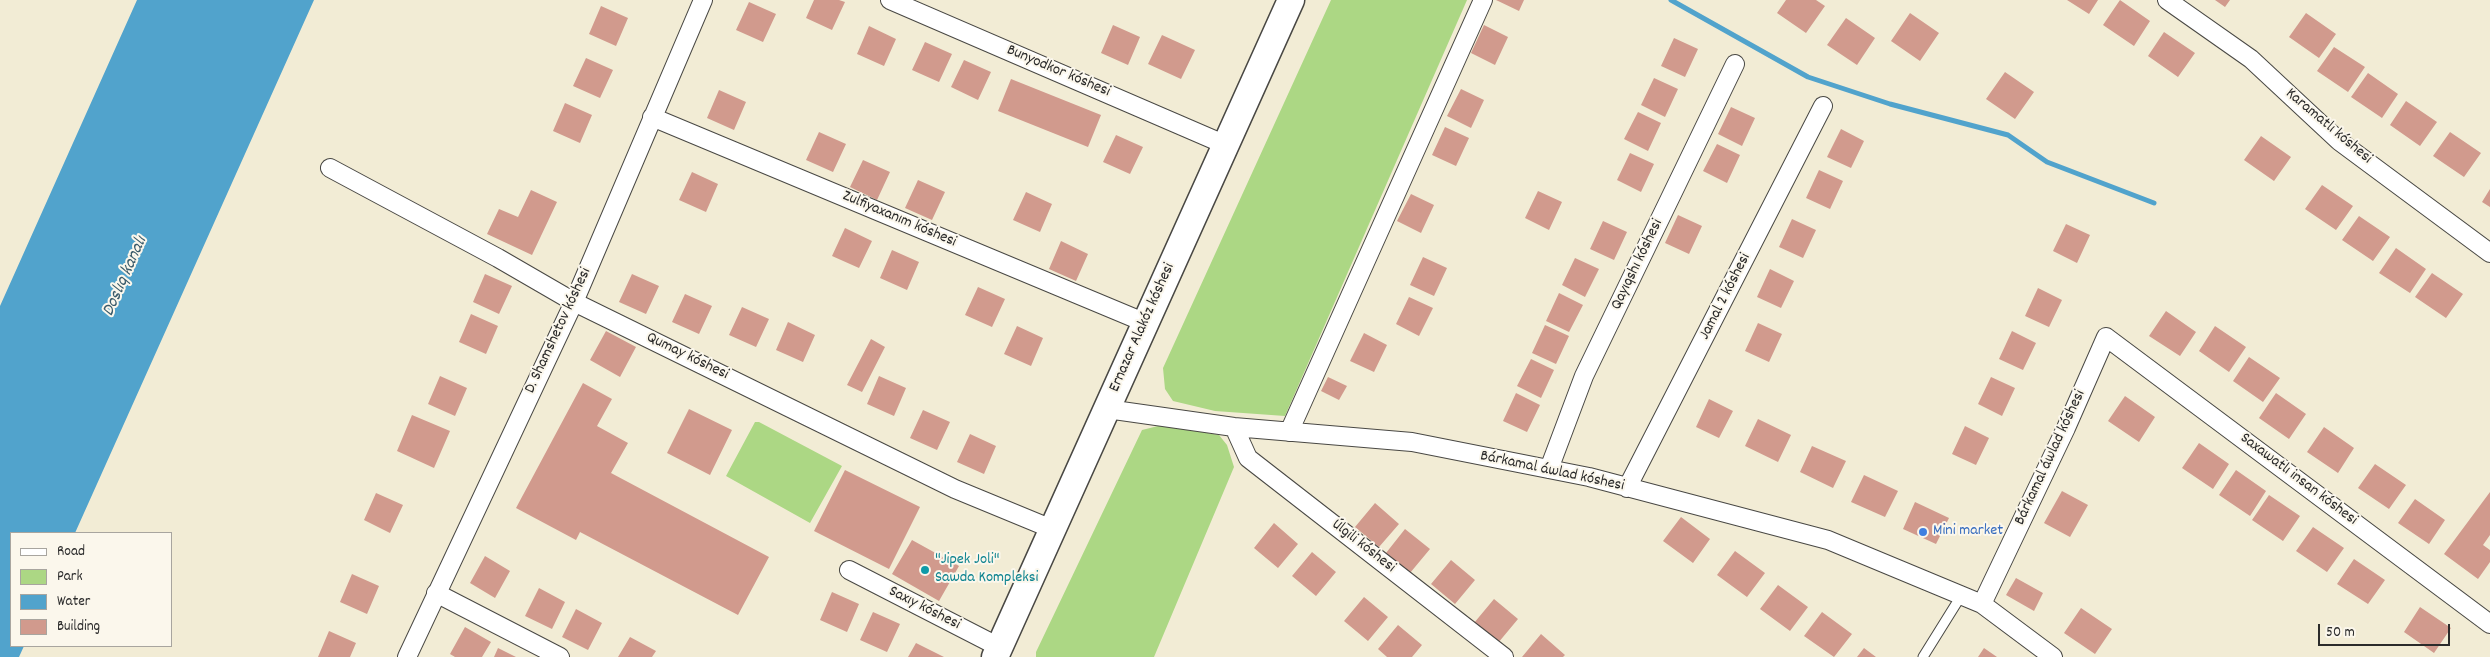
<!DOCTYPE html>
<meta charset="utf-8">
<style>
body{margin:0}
#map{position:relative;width:2490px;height:657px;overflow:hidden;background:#f2ecd5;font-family:Dekko,sans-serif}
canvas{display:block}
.legend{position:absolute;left:10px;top:532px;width:162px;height:115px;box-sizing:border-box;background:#fbf7ec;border:1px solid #a8a59f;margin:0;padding:6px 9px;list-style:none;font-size:15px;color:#2b2b2b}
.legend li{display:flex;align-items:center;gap:10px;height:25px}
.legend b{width:25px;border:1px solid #a8a59f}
.scale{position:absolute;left:2318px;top:624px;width:132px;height:22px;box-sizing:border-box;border:2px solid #2b2b2b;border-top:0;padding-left:6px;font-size:15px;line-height:18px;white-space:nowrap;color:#2b2b2b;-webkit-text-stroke:4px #fbf7ec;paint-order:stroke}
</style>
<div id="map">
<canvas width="2490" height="657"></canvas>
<ul class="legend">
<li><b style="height:6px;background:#fff"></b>Road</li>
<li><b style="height:14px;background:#acd784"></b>Park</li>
<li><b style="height:14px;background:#51a3cc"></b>Water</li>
<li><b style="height:14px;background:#d19a8d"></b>Building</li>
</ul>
<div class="scale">50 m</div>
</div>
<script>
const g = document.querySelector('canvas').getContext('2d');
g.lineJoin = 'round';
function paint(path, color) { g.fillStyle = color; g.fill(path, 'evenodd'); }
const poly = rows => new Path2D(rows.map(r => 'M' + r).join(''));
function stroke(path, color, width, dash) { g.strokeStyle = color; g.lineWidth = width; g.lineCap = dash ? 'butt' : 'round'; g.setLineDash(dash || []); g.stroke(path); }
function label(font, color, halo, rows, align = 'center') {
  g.font = font + ' Dekko,sans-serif'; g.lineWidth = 4; g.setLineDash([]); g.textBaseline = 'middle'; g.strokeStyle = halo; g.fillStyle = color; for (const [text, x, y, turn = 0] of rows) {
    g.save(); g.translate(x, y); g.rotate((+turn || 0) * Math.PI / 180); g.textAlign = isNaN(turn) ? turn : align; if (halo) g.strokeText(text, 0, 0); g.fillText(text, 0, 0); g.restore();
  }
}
paint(poly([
 [1331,0,1467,0,1285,416,1215,411,1173,401,1165,389,1163,368],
 [755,422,759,422,842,466,810,523,726,476],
 [1162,425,1219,435,1227,445,1234,467,1154,657,1036,657,1036,652,1142,430]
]), '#acd784');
paint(poly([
 [137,0,314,0,75,533,11,533,11,646,24,646,19,657,0,657,0,306]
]), '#51a3cc');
stroke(poly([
 [1671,0,1808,77,1890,104,2008,135,2047,162,2154,203]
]), '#51a3cc', 5);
paint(poly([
 [814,0,839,0,845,2,832,30,806,18],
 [1496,0,1524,0,1519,11],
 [1786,0,1816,0,1825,6,1806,33,1777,13],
 [2067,0,2098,0,2089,14],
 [2120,0,2150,21,2134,46,2103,25],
 [2215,0,2230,0,2225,7],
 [749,2,776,14,763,42,736,30],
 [601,6,628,18,616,46,589,34],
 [1910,13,1939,33,1920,61,1891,41],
 [2306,13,2336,34,2319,58,2289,37],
 [1846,18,1875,38,1857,65,1827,45],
 [1113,25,1140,37,1128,65,1101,53],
 [1484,25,1508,37,1495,65,1471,53],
 [869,26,896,39,884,66,857,54],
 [2164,32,2195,53,2178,77,2148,56],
 [1162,35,1195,50,1181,79,1148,64],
 [1674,38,1698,49,1685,77,1661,66],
 [925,42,952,54,939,82,912,70],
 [2334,47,2365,67,2348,92,2317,71],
 [586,58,613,70,600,98,573,86],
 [964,60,991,72,978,100,951,87],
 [2005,72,2034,92,2015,119,1986,99],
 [2368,73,2398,94,2382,118,2351,97],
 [1654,78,1678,89,1665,117,1641,105],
 [1011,79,1101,115,1088,147,998,111],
 [1461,89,1484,100,1471,128,1447,116],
 [719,90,746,102,734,130,707,118],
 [2406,101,2437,122,2420,146,2390,125],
 [565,103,592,115,580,143,553,131],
 [1731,107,1755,118,1742,146,1718,134],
 [1638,112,1661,123,1648,151,1624,139],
 [1445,127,1469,138,1456,166,1432,155],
 [1841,129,1864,141,1851,168,1827,157],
 [819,132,846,144,833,172,806,160],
 [2450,132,2481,153,2464,177,2433,156],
 [1116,135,1143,147,1130,174,1103,162],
 [2261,136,2291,157,2274,181,2244,160],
 [1717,144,1740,155,1727,183,1703,171],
 [1630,153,1654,164,1641,192,1617,180],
 [863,160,890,172,877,200,850,187],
 [1819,170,1843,181,1830,209,1806,198],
 [692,172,718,184,706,212,679,200],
 [918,180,945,192,932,220,905,208],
 [2322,185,2353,206,2336,230,2305,209],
 [2490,189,2490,207,2482,202],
 [531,190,557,202,532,255,487,234,499,209,518,217],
 [1538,191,1562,202,1549,230,1525,218],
 [1026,192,1052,204,1040,232,1013,220],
 [1411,194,1434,205,1421,233,1397,221],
 [1678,215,1702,226,1689,254,1665,243],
 [2359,216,2390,237,2373,261,2342,240],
 [1792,219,1816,230,1803,258,1779,247],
 [1603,221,1627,232,1614,260,1590,249],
 [2066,224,2090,235,2077,263,2053,251],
 [845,228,872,241,859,268,832,256],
 [1061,241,1088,254,1076,281,1049,269],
 [2396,248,2426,269,2410,293,2379,273],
 [892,250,919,262,907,290,880,278],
 [1423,257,1447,268,1434,296,1410,285],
 [1575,258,1599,269,1585,297,1562,285],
 [1770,269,1794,281,1781,308,1757,297],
 [2432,273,2463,294,2446,318,2415,297],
 [485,274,512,286,499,314,473,302],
 [632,274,659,286,646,314,619,302],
 [978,287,1005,299,992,327,965,315],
 [2038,288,2062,300,2049,327,2025,316],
 [1559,293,1583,305,1569,332,1546,321],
 [685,294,712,306,699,334,672,322],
 [1409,297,1433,308,1419,336,1396,324],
 [742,307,769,319,756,347,729,335],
 [2166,311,2196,332,2180,356,2149,336],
 [471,314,498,326,486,354,459,342],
 [788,322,815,335,803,362,776,350],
 [1758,323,1782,334,1769,362,1745,351],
 [1545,325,1569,336,1556,364,1532,353],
 [1017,326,1043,338,1031,366,1004,354],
 [2215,326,2246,347,2229,372,2199,351],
 [606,331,636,347,620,377,590,360],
 [2012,331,2036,343,2023,370,1999,359],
 [1364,333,1387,345,1374,372,1350,361],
 [871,339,885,347,862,392,847,385],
 [2249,357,2280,378,2263,402,2233,381],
 [1531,359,1554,370,1541,398,1517,386],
 [440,376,467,388,455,416,428,404],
 [879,376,906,388,894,416,867,404],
 [1328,377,1347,386,1339,400,1321,391],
 [1991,377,2015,388,2002,416,1978,404],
 [583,383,612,399,597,426,628,443,611,473,769,557,738,615,580,532,576,540,516,508],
 [1516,393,1540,405,1527,432,1503,421],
 [2276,393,2306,414,2289,439,2259,418],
 [2125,396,2155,417,2139,442,2108,421],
 [1709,399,1733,411,1719,438,1696,427],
 [689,409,732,430,710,475,667,453],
 [923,410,950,422,937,450,910,438],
 [412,415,450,431,434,468,397,451],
 [1758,419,1791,435,1778,462,1745,446],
 [1965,426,1989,438,1976,465,1952,454],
 [2324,427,2354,448,2338,473,2307,452],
 [970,434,996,446,984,474,957,462],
 [2199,443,2229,464,2213,489,2182,468],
 [1812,446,1846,461,1833,488,1800,472],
 [2375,464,2406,485,2389,509,2358,488],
 [845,470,920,507,889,569,814,531],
 [2236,470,2266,491,2250,516,2219,495],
 [1864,475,1898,491,1885,517,1851,502],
 [2062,491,2088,505,2070,537,2044,523],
 [2490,492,2490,535,2483,545,2490,550,2490,562,2478,579,2444,554],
 [376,493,403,505,390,533,364,520],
 [2269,495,2300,516,2283,541,2252,520],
 [2415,499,2445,520,2429,544,2398,523],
 [1915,502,1949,518,1936,544,1903,529],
 [1375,503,1399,524,1379,547,1355,527],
 [1681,517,1710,539,1693,563,1663,541],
 [1274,523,1298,544,1278,568,1254,548],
 [2313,527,2344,548,2327,572,2296,551],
 [1405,529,1430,549,1410,573,1386,553],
 [912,540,959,566,939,601,892,574],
 [1735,551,1765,573,1747,597,1717,575],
 [1312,552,1336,572,1316,596,1292,576],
 [485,556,510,571,495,598,470,583],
 [2354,559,2385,580,2368,604,2337,584],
 [1451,560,1475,580,1455,604,1431,584],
 [352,574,379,586,367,614,340,602],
 [2016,578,2043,593,2034,611,2006,595],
 [1778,585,1808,607,1790,631,1760,609],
 [539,588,565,602,552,629,525,616],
 [832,592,859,604,847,632,820,620],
 [1364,597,1388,617,1368,641,1344,621],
 [1494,599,1518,619,1498,643,1474,623],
 [2420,607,2451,628,2434,653,2404,632],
 [2081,608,2112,629,2095,654,2064,633],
 [576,609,602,623,588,650,562,637],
 [873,612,900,624,887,652,860,640],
 [1822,612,1852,634,1834,657,1804,636],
 [1398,625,1422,645,1412,657,1387,657,1378,649],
 [465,627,491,642,482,657,455,657,450,654],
 [329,631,356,643,350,657,318,657],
 [1541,634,1565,655,1563,657,1522,657],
 [630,637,656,651,652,657,618,657],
 [916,643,944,657,908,657],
 [498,648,516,657,494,657],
 [1864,648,1876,657,1857,657],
 [1984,648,1997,657,1978,657]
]), '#d19a8d');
const lane = poly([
 [1923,657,1961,596]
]);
const street = poly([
 [890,0,1226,145],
 [2167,0,2251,59,2339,141,2490,253],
 [652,117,1146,323],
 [330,168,498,258,574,302,955,489,1052,529],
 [1107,409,1234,427,1412,442,1589,477,1828,540,1982,604,2053,657],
 [1234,427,1248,458,1504,657],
 [1289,432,1483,0],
 [1549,469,1584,376,1735,64],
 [1627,488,1823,106],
 [849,570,999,647],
 [436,593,560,657],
 [1982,604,2066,428,2106,337,2490,624],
 [407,657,574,302,703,0]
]);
const secondary = poly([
 [995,657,1291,0]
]);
stroke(lane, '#494844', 11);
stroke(street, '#494844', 20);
stroke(secondary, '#494844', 29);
stroke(lane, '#fff', 9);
stroke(street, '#fff', 18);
stroke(secondary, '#fff', 26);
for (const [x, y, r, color] of [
 [1923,532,5,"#3f7fe0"],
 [925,570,5,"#0f9aa8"]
]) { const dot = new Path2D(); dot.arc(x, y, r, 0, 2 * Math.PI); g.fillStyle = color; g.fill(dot); stroke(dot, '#fbf7ec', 2); }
label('16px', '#2b2b2b', '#fbf7ec', [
 ["Bunyodkor kóshesi",1058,72,23],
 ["Karamatlı kóshesi",2328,127,40],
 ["Zulfiyaxanım kóshesi",899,220,23],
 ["Qayıqshı kóshesi",1638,265,-64],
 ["Jamal 2 kóshesi",1726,297,-63],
 ["Ernazar Alakóz kóshesi",1143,328,-66],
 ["D. Shamshetov kóshesi",559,331,-65],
 ["Qumay kóshesi",687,357,26],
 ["Bárkamal áwlad kóshesi",2051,458,-65],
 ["Bárkamal áwlad kóshesi",1552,472,12],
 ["Saxawatlı insan kóshesi",2298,480,37],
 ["Úlgili kóshesi",1363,547,38],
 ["Saxıy kóshesi",924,609,27]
]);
label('16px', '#366cbe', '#fbf7ec', [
 ["Mini market",1933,532]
], 'left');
label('16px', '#0d838f', '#fbf7ec', [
 ["\"Jipek Joli\"",935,561],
 ["Sawda Kompleksi",935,579]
], 'left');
label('italic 18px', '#3a5b6b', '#fbf7ec', [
 ["Doslıq kanalı",126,277,-66]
]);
</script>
